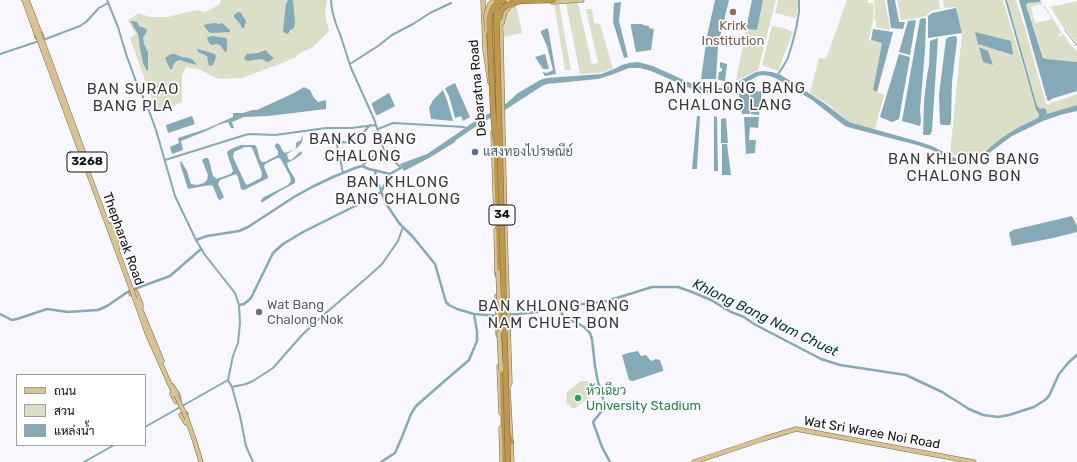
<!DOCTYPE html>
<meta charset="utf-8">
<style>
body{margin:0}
#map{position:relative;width:1077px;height:462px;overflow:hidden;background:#f7f7fd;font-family:Rubik,Sarabun,sans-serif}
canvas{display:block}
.legend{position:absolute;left:16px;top:374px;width:130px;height:72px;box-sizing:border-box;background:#fff;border:1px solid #a0a0a1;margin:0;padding:5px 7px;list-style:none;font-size:12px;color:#121214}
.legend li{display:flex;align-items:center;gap:8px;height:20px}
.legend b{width:20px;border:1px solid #a0a0a1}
</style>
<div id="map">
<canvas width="1077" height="462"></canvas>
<ul class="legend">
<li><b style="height:5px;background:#d7c296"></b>ถนน</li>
<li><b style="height:11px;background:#dbdfc7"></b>สวน</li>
<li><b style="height:11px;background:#85a9b6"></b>แหล่งน้ำ</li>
</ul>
</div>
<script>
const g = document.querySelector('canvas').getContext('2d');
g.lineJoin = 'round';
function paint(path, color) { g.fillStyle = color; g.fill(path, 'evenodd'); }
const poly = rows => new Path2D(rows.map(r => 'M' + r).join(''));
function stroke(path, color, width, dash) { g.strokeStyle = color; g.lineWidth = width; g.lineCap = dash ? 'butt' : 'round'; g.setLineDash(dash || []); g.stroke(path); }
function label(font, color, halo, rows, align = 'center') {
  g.font = font + ' Rubik,Sarabun,sans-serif'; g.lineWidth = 3.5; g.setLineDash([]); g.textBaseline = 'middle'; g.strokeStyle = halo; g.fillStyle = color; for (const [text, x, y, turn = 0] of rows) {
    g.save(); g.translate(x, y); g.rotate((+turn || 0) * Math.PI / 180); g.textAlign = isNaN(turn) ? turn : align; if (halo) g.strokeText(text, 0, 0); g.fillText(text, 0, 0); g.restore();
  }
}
paint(poly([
 [221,0,327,0,325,14,329,31,313,47,298,54,296,57,285,62,242,78,219,79,198,69,186,67,182,76,182,102,168,108,155,108,130,38,136,34,128,21,138,13,150,17,168,17,183,13,198,10,205,12,219,5],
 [763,0,776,0,758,70,736,81,746,29,757,30],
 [778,0,799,0,796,18,775,13],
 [847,0,868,0,868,3,873,3,874,5,873,21,869,40,882,43,873,90,884,95,875,129,849,122,828,104,810,93,819,58,826,59],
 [874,0,885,0,890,30,876,27,876,20,874,19,875,9],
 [897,0,939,0,940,9,931,11,926,16,913,19,901,20],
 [943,0,1003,0,1015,40,1039,118,1019,127,980,154,962,158,950,154,962,33,956,7,944,8],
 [1007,0,1016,0,1025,28,1044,97,1045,100,1044,102,1046,102,1046,104,1050,105,1051,102,1055,102,1077,94,1077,105,1047,115,1038,107],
 [1041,1,1043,5,1042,4,1031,7,1035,23,1052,19,1044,7,1043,8,1043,7,1045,6,1062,33,1058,34,1060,37,1063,34,1070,44,1077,51,1077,62,1044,59,1026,4],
 [1077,1,1077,44,1066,29,1065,30,1050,7],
 [554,3,559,3,571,70,565,70],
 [566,3,578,3,592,64,598,63,586,9,592,9,594,23,600,24,613,69,600,73,580,74],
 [516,5,522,33,504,37,504,17,506,12],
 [772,26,784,28,793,32,778,71,762,65],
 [581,381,587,381,594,385,596,393,575,408,572,408,566,402,567,392]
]), '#dbdfc7');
paint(poly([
 [288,0,292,0,293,1,295,22,294,28,290,30,288,34,285,33,283,31,286,4],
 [715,0,729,0,718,46,716,79,701,79,707,36],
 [752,0,763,0,757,30,746,29],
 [887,0,895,0,899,22,905,22,903,29,891,28],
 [1019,0,1040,0,1041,1,1039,2,1028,3,1026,5,1043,58,1047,59,1077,62,1077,91,1051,99,1049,101,1047,100,1047,97,1046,96],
 [621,2,619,21,628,57,624,58,613,22,614,3],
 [956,8,962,33,928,38,928,16,932,13],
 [238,12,241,13,246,21,244,28,242,28,240,24,234,17,234,15],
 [924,18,926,19,925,50,920,110,921,121,920,126,902,121,920,19],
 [916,20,910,55,899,52,908,21],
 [131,21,137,22,140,27,142,27,146,29,147,31,143,38,144,44,148,52,148,70,147,71,143,63,140,48,138,34,133,26,132,23,130,22],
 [214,23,219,24,222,23,230,30,230,32,211,33,209,32,204,26,204,25,208,24],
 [631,24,642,24,643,25,649,26,649,28,654,29,651,50,636,52,631,27],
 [548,28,556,74,545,76,544,75,543,72,547,73,553,70,547,46,541,33,541,31],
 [873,29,893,32,877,92,873,90,882,43,871,40],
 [975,32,1011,41,1013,55,978,44],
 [212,36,226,38,227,39,227,51,225,52,220,45,217,44,212,45,209,43,207,38,208,37],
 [954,36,956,36,957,40,952,82,951,122,950,125,942,125,940,124,939,95,946,39,949,37],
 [938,38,932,131,930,135,924,135,923,134,924,101,927,76,929,65,930,41],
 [979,47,988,51,993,65,983,62],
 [197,49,198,49,215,54,216,56,215,60,213,65,209,66,207,56,198,52],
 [266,50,268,53,274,58,270,61,267,62,262,59,248,61,245,60,244,58,247,54,258,53],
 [171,54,175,54,182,57,189,58,193,60,197,65,179,60,174,63,172,69,170,69,165,58],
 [545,54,549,69,543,69,535,57],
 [899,54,910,57,899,119,892,122,880,117],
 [638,62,653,66,697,86,709,88,721,88,730,86,756,72,763,71,772,72,781,75,824,103,849,122,920,142,932,146,953,157,962,160,974,157,983,153,1003,137,1019,127,1038,118,1039,115,1035,107,1037,106,1041,109,1043,108,1046,109,1047,114,1077,105,1077,111,1060,115,1043,121,1012,136,985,156,969,164,962,164,952,161,932,150,917,145,851,128,845,126,812,100,777,79,770,76,763,75,758,76,732,90,722,92,709,93,697,91,651,71,640,68,629,68,614,74,598,79,547,84,542,86,505,110,481,123,456,140,455,142,429,158,404,171,400,164,427,154,464,129,469,125,507,103,518,93,540,80,547,78,601,74,612,70,622,65,629,63],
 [720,62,727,64,725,81,719,80,718,79,719,72,722,71,722,68,720,68],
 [455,83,470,117,463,121,461,116,455,118,449,96,445,89,447,87],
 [304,87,310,90,314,98,318,102,326,100,326,109,268,116,244,117,232,122,234,128,231,128,228,122,218,125,206,131,181,141,183,150,172,154,170,147,179,143,178,138,206,129,233,117,233,113,243,113,252,110,257,110,292,94],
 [443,90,447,100,453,121,431,119,429,108,433,100],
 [762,91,759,115,751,114,750,92],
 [389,93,395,106,378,115,376,115,372,105,372,103],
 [749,93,750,114,742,114,739,94],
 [192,116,195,124,168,133,166,125],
 [697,116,700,116,697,169,692,169],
 [714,116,717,117,718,171,714,171],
 [744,117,759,117,758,128,750,127,749,140,756,140,755,153,746,154],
 [726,118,728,143,721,143,721,119],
 [302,135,303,138,302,142,298,147,287,154,288,159,291,160,301,151,302,154,295,159,287,163,288,167,295,179,295,183,280,191,263,202,261,202,261,200,264,197,288,185,291,181,290,176,280,158,277,158,265,164,264,167,268,176,268,178,244,190,241,189,238,177,236,174,220,180,218,184,224,197,220,200,218,199,213,186,210,185,188,189,181,167,180,162,181,161,187,171,191,184,197,185,204,183,207,180,208,175,202,160,205,158,208,158,209,160,213,176,217,179,219,178,231,174,233,171,227,153,228,151,233,148,241,145,255,145,257,148,260,160,262,162,265,162,278,155,278,151,275,147,275,145,277,143,280,145,282,150,285,153,288,152,295,149,296,147,296,143,301,140,302,138],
 [245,147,251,147,253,150,262,173,261,178,247,185,245,183,233,157,234,152],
 [722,144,727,144,731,175,722,175],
 [1072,216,1077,226,1077,232,1053,238,1012,246,1009,233,1013,230],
 [638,351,641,356,646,355,651,361,656,359,660,360,663,369,663,371,633,381,629,380,622,355,628,353]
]), '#85a9b6');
stroke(poly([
 [1065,30,1077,46]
]), '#85a9b6', 1);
stroke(poly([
 [107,0,118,27,126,54,137,84,148,108,156,130,175,196,196,240,205,255,235,293,239,305,240,323,238,343,233,356,228,380,232,387,240,416,246,446,253,462],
 [331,0,332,10,336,24,340,34,351,68,374,119,384,150,401,168],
 [1006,0,1037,109],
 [43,40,80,26,86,22,99,8,108,3],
 [0,54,39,41],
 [350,64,378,46,392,35,413,24,430,13,451,3],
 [777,76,787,60,791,48,796,29,799,12,799,0],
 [378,129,393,123,464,127,467,129],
 [165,160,245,135,249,134,275,135,326,128,351,128,376,125],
 [362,166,372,157,384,150],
 [343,173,337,145,342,142,350,143,355,142,370,125],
 [232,387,246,384,253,381,273,368,302,335,320,318,370,275,382,264,398,241,403,227],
 [145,427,228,380],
 [84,462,114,445]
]), '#85a9b6', 2);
stroke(poly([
 [375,171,377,181,381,190],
 [381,192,387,205,399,223,413,237,435,264,446,302,449,305,457,309,474,314,498,316],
 [196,240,207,236,239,231,248,227,294,197,312,187,333,177,355,168,362,166,369,169,390,174],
 [239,305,244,304,251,298,273,253,283,244,303,232,371,198,381,192,390,174,404,166],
 [557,307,566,319,579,324,584,327,590,333,592,339,595,366,598,382,602,393,604,404,601,412,593,422,602,447,610,462],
 [0,314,12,320,17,319,47,309,68,312,98,310,107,306,129,291,170,276,201,249],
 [507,315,537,312,573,304,589,304,607,301,652,287,678,287,692,292,711,300,731,312,744,317,754,324,821,359,840,365,906,375,942,392,969,409,983,415,998,417,1009,415,1034,407,1045,400,1049,396,1059,374,1069,362,1077,355],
 [381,462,395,453,402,437,411,414,416,406,440,385,469,360,477,341,477,331,474,314]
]), '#85a9b6', 2.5);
const major = poly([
 [24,0,32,22],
 [27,0,35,20],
 [483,0,485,50,490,83],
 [500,0,501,34,505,229,510,383,508,387,512,462],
 [552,2,582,0],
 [34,19,42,37],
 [32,21,37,37],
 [502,23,505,12,510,6,514,4],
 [41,45,128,280],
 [44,45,86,159],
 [493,132,496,221],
 [111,225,118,247],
 [496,230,497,275],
 [131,294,131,293,136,292,141,304,141,307],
 [497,296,498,335],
 [135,299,147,333,175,396],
 [141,310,162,361],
 [499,366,501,413],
 [172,386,178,395,179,401,176,402,172,394],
 [186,414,185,413,181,415,186,423],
 [187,419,195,442,201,462],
 [501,428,502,462],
 [694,462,763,439,796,429,974,462]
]);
const highway = poly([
 [493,7,496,119],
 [496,143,500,277],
 [501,299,502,353],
 [502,365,505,462],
 [508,434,511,442]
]);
stroke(major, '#816a3b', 5);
stroke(highway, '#816a3b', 6);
stroke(major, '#d7c296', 4);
stroke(highway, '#bd9950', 5);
const majorBridge = poly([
 [487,31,486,16,487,11,490,4,494,0],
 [39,33,44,45],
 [37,34,41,45],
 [498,272,499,300,502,303,506,301],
 [128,280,135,299],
 [501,370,499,333,501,330,503,330,506,331],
 [176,395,187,419]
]);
const highwayBridge = poly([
 [496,0,508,462],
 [499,19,500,14,502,9,506,6,511,3,522,1,554,0],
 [498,147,495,135,493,111,489,20,490,14,493,7,497,3,505,0]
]);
stroke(majorBridge, '#816a3b', 5, []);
stroke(highwayBridge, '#816a3b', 6, []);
stroke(majorBridge, '#d7c296', 4);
stroke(highwayBridge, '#bd9950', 5);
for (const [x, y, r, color] of [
 [733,12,4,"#8d6e63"],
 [475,152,4,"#5c6f8a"],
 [259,312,4,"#6b7280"],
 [578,398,4,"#2e9e5b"]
]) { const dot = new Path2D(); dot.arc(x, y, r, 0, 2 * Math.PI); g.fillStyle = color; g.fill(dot); stroke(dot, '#fff', 1.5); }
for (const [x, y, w] of [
 [87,162,40],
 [502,215,26]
]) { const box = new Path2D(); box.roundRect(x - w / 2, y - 10, w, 20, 3); g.fillStyle = '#fff'; g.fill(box); stroke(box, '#121214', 1); }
label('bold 12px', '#121214', null, [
 ["3268",87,162],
 ["34",502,215]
]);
label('13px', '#785e54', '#fff', [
 ["Krirk",733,26],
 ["Institution",733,41]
]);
label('13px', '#121214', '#fff', [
 ["Debaratna Road",478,88,-95],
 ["Thepharak Road",123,239,70],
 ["Wat Sri Waree Noi Road",872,433,10]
]);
label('13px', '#4e5e75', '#fff', [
 ["แสงทองไปรษณีย์",483,152]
], 'left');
label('13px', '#5b616d', '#fff', [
 ["Wat Bang",267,305],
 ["Chalong Nok",267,320]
], 'left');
label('13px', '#27864d', '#fff', [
 ["หัวเฉียว",586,391],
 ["University Stadium",586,406]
], 'left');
label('italic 14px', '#003846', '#fff', [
 ["Khlong Bang Nam Chuet",765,318,26]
]);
g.letterSpacing = '1px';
label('15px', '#39393d', '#fff', [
 ["BAN KHLONG BANG",730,89],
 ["CHALONG LANG",730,106],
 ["BAN SURAO",133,90],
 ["BANG PLA",133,107],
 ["BAN KO BANG",363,140],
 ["CHALONG",363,157],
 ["BAN KHLONG BANG",964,160],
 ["CHALONG BON",964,177],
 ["BAN KHLONG",398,183],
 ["BANG CHALONG",398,200],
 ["BAN KHLONG BANG",554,307],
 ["NAM CHUET BON",554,324]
]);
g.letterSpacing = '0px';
</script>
